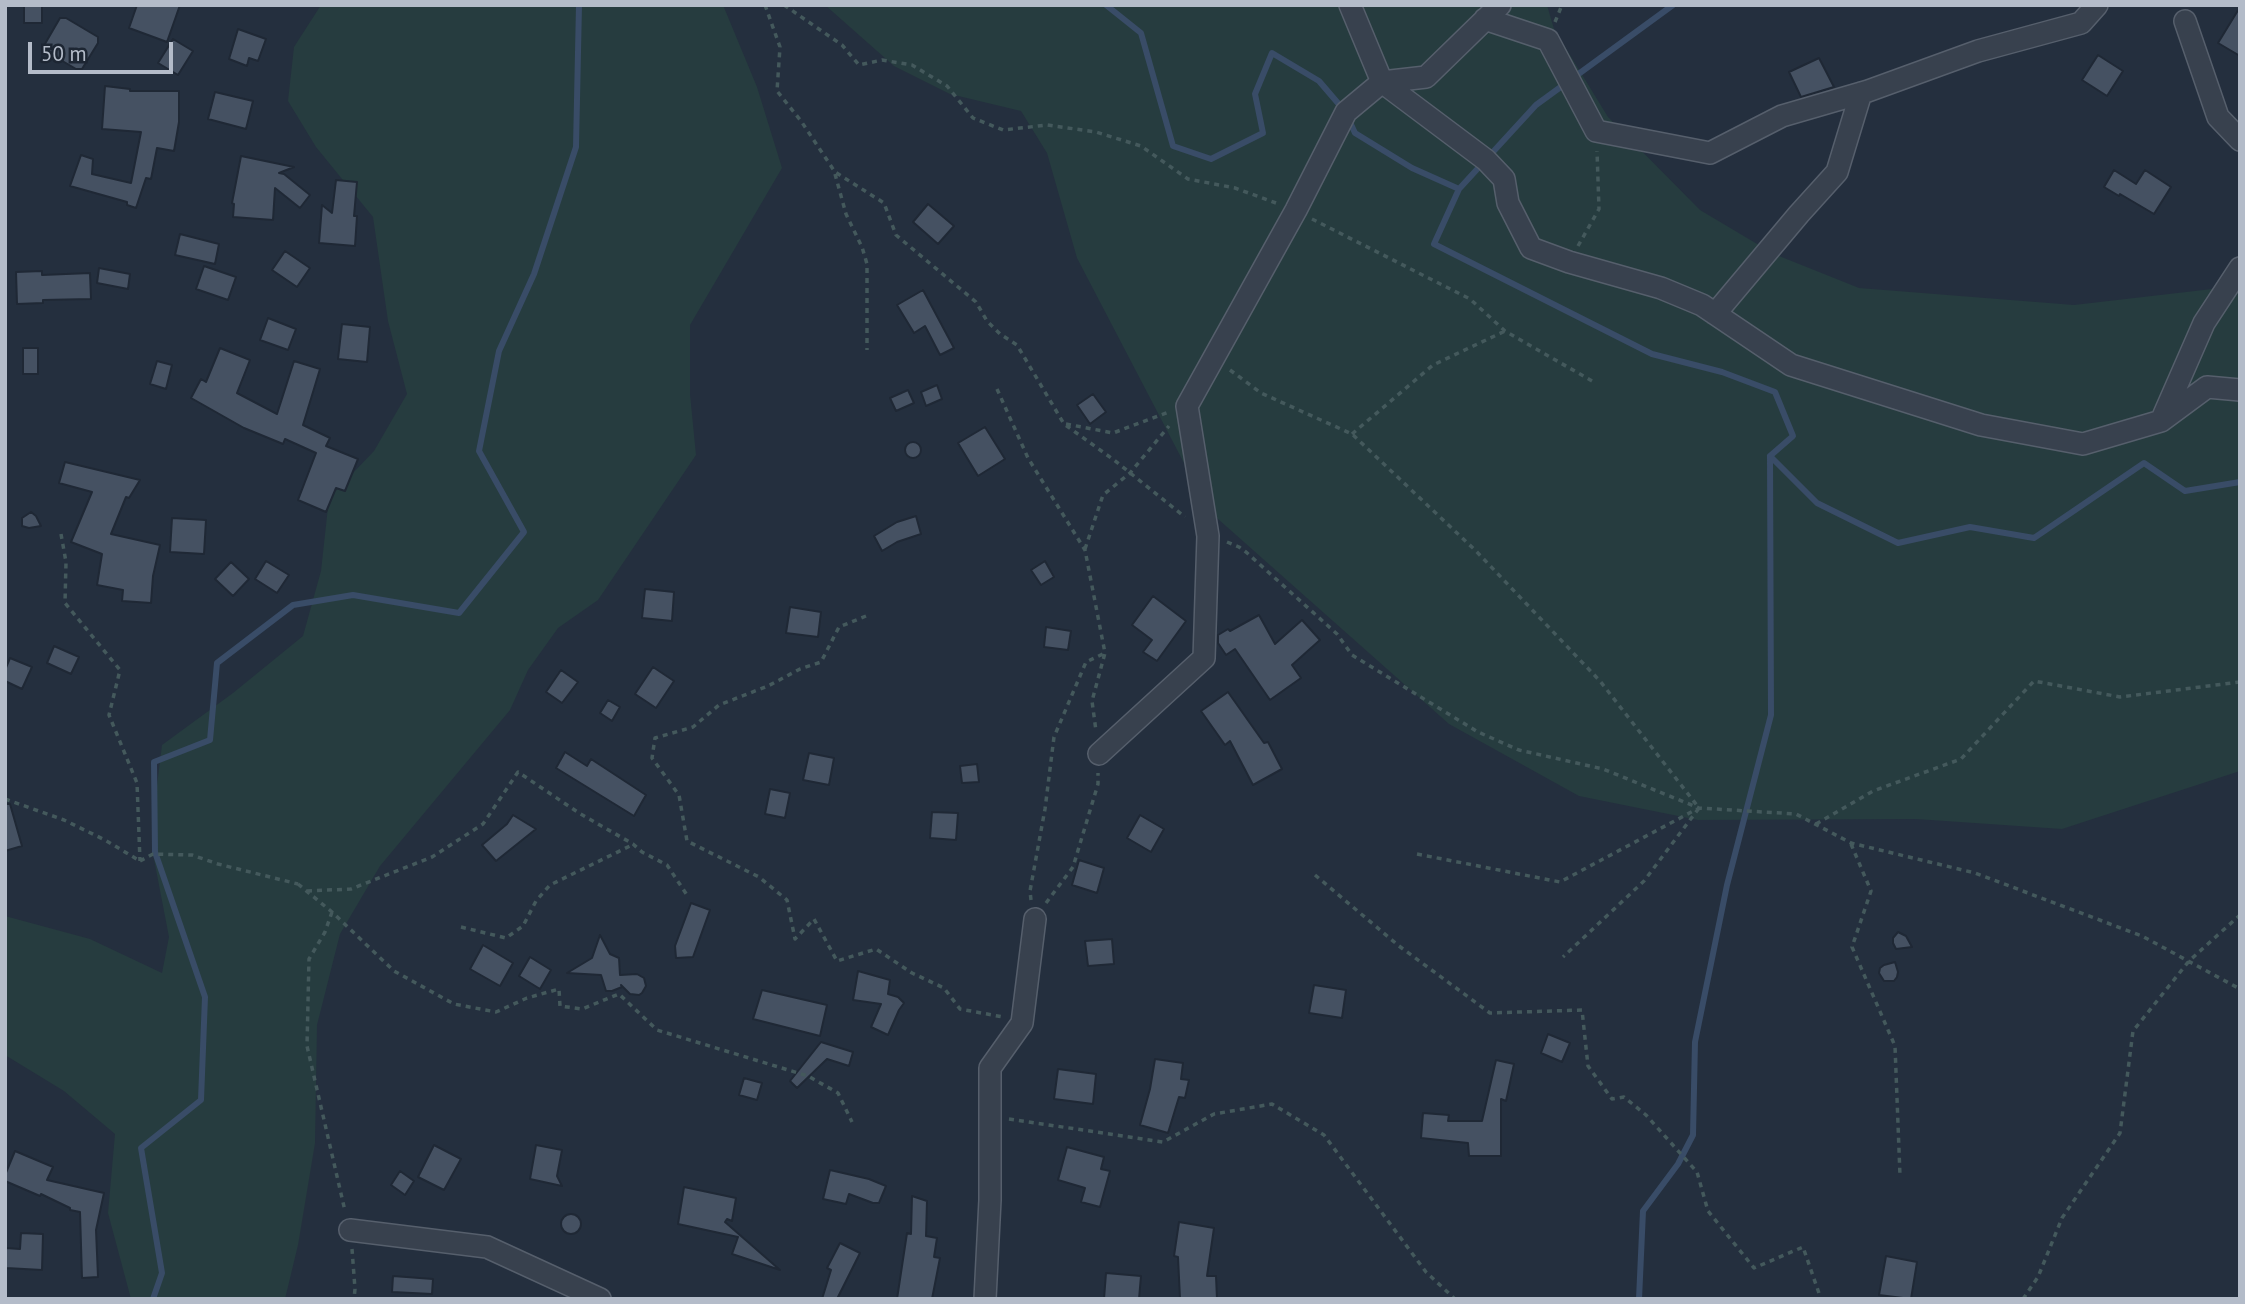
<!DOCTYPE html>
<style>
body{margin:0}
#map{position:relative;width:2245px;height:1304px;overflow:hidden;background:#242f3e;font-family:"PT Sans",sans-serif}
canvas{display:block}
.frame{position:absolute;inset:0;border:7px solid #b4bcc9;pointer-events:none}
.scale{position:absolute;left:28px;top:42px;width:145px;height:32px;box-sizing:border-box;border:4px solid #b4bcc9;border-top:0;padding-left:9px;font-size:21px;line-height:24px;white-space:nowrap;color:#b4bcc9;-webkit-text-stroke:5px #1d2633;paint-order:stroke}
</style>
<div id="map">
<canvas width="2245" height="1304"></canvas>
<div class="frame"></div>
<div class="scale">50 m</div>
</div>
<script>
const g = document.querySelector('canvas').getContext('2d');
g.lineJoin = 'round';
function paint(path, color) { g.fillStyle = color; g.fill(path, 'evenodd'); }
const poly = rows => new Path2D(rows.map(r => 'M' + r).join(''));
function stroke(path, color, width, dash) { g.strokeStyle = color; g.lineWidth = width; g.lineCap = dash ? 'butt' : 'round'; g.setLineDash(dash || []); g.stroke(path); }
paint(poly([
 [321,5,723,5,757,87,782,168,690,325,690,394,696,455,598,600,558,628,528,670,510,710,380,866,340,934,317,1025,315,1143,298,1245,285,1299,131,1299,108,1213,115,1134,64,1091,5,1055,5,916,90,939,162,973,169,937,153,854,153,817,162,745,233,693,303,636,321,571,329,498,374,451,407,394,388,321,373,217,316,147,288,101,294,47],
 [825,5,1547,5,1554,29,1608,117,1700,210,1774,254,1859,288,2074,305,2212,289,2240,283,2240,771,2062,829,1916,819,1698,820,1579,796,1449,724,1209,511,1077,258,1047,153,1021,111,950,94,894,66]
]), '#263c3f');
stroke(poly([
 [1106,5,1141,33,1173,146,1211,159,1263,133,1255,94,1272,53,1319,81,1343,109],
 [1348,118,1355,133,1412,168,1459,189,1434,244,1652,354,1722,372,1775,392,1793,436,1770,456,1817,503,1898,543,1970,527,2034,538,2144,463,2185,491,2240,482],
 [1459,189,1536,105,1673,5],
 [153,1299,162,1273,141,1148,201,1100,205,997,155,852,154,762,210,740,217,663,293,605,353,595,459,613,524,532,479,451,499,351,534,274,576,147,579,5],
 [1639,1299,1643,1211,1678,1164,1693,1135,1695,1042,1727,885,1771,715,1770,456]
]), '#394c67', 6);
const building = poly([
 [24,5,42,5,42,23,24,23,24,5],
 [137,5,180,5,167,42,129,28,137,5],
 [2240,7,2240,56,2218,43,2240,7],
 [60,18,66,18,98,37,98,43,82,69,76,69,42,49,60,18],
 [238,29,266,39,258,61,249,58,247,66,229,59,238,29],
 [173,39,193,51,178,75,158,63,173,39],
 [2098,55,2123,71,2107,96,2082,80,2098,55],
 [1819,58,1834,87,1801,97,1789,72,1819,58],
 [105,86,130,89,130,91,179,91,179,122,174,151,157,148,151,179,146,178,136,208,127,205,127,202,70,186,81,155,93,159,92,174,131,183,141,132,102,129,105,86],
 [215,92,253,101,246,129,208,119,215,92],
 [241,156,294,167,279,173,284,174,310,195,300,208,275,188,273,220,233,217,234,204,232,203,241,156],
 [2114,170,2136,184,2145,170,2171,187,2154,214,2120,194,2119,196,2104,187,2114,170],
 [336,180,357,182,354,216,357,216,355,246,319,243,322,205,332,213,336,180],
 [928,204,954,226,938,244,913,222,928,204],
 [180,234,219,244,215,264,175,255,180,234],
 [285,251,310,268,297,287,272,270,285,251],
 [204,266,236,277,228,300,196,289,204,266],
 [99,268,130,274,128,289,97,283,99,268],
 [42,271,42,275,90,273,91,299,43,300,43,303,17,304,16,272,42,271],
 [923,290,954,348,940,355,925,326,914,333,897,305,923,290],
 [268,318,296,329,288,350,260,340,268,318],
 [342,324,370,327,367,362,338,359,342,324],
 [23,348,38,348,38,374,23,374,23,348],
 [220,348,250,360,237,393,277,414,294,361,320,369,303,425,330,438,326,446,358,459,345,491,336,488,326,512,298,500,316,453,285,439,283,444,244,428,191,398,201,379,206,382,220,348],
 [157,361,172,365,166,389,150,384,157,361],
 [937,385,942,399,926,406,921,392,937,385],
 [908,390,914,403,896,411,890,398,908,390],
 [1093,394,1106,412,1090,424,1077,405,1093,394],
 [985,427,1005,459,978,476,958,443,985,427],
 '905 450a8 8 0 1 1 16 0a8 8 0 1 1-16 0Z',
 [65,462,140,480,129,498,126,497,111,534,160,545,153,576,151,603,122,601,123,590,97,585,102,554,71,542,92,492,59,483,65,462],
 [31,512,36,516,41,526,29,528,22,526,22,518,31,512],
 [916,516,921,534,897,542,882,551,874,536,897,522,916,516],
 [172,518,206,520,204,554,170,552,172,518],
 [266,561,289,575,277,593,255,579,266,561],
 [1045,561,1054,577,1041,585,1031,570,1045,561],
 [231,562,249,579,233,596,215,579,231,562],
 [645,589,674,592,672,621,642,618,645,589],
 [1153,596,1186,621,1157,661,1143,652,1152,640,1132,625,1153,596],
 [790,607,821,612,818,637,786,633,790,607],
 [1259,615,1275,644,1302,620,1320,640,1292,665,1301,678,1270,700,1235,649,1226,655,1218,643,1218,635,1228,629,1230,631,1259,615],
 [1046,627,1071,631,1068,650,1044,647,1046,627],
 [54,646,79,657,71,674,47,663,54,646],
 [10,658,32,667,22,689,5,681,5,670,10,658],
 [653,667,674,681,656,708,635,694,653,667],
 [561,670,578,682,562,703,546,692,561,670],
 [1228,692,1264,743,1268,742,1282,769,1253,785,1230,741,1225,745,1201,711,1228,692],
 [608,700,620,707,612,721,600,713,608,700],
 [565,752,587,766,591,759,646,795,634,816,556,768,565,752],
 [809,753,834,758,829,785,803,780,809,753],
 [977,764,979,782,962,783,960,766,977,764],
 [770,789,790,793,785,818,765,814,770,789],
 [5,804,10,804,22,846,5,851,5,804],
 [932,812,958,813,956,840,930,838,932,812],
 [513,815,536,829,496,861,482,845,507,824,513,815],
 [1140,815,1164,829,1151,852,1127,838,1140,815],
 [1079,860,1104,868,1097,893,1072,885,1079,860],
 [691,903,710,910,693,957,676,958,675,946,691,903],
 [1898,932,1906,936,1912,947,1896,949,1893,943,1893,938,1898,932],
 [600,935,610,954,619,958,620,975,637,974,644,978,646,986,642,993,639,995,630,994,621,985,622,987,612,991,606,991,601,975,567,973,592,958,600,935],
 [1112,939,1114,964,1088,966,1085,941,1112,939],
 [483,945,513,963,500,986,470,969,483,945],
 [530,957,551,970,540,989,519,976,530,957],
 [1895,962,1898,972,1897,977,1894,981,1884,981,1879,973,1880,968,1884,965,1895,962],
 [858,971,890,980,888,994,898,997,904,1003,899,1010,888,1035,871,1027,881,1004,853,1000,858,971],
 [1314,985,1346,990,1342,1018,1309,1013,1314,985],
 [762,990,827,1005,820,1036,753,1019,762,990],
 [1548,1034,1570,1043,1562,1062,1541,1053,1548,1034],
 [821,1042,853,1052,849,1066,827,1059,797,1088,790,1081,821,1042],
 [1155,1059,1183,1063,1181,1079,1189,1080,1185,1098,1179,1097,1168,1133,1140,1125,1150,1089,1155,1059],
 [1496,1060,1514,1064,1506,1101,1501,1099,1501,1156,1469,1156,1468,1143,1421,1138,1423,1113,1449,1115,1448,1121,1482,1121,1496,1060],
 [1058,1069,1096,1074,1093,1104,1054,1099,1058,1069],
 [744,1078,762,1083,757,1100,739,1095,744,1078],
 [434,1145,461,1159,444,1190,418,1177,434,1145],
 [536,1145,562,1150,557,1176,562,1186,530,1179,536,1145],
 [1067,1147,1104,1157,1101,1169,1110,1171,1100,1207,1081,1202,1085,1188,1058,1180,1067,1147],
 [15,1151,53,1167,47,1180,104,1193,96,1230,98,1277,82,1278,80,1212,70,1210,70,1208,41,1194,40,1196,5,1181,5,1175,15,1151],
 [830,1170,869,1179,886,1186,879,1203,873,1203,849,1194,846,1204,823,1199,830,1170],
 [400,1171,414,1181,405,1195,391,1185,400,1171],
 [684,1187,736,1198,732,1221,727,1219,725,1222,780,1270,732,1254,738,1237,678,1224,684,1187],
 [912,1196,927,1201,926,1236,937,1238,934,1257,940,1258,932,1299,897,1299,907,1233,911,1234,912,1196],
 '561 1224a10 10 0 1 1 20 0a10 10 0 1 1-20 0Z',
 [1179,1222,1214,1228,1207,1276,1216,1276,1217,1299,1180,1299,1178,1257,1174,1256,1179,1222],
 [21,1233,43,1234,42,1270,6,1268,6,1248,20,1249,21,1233],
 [840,1243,860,1253,837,1299,822,1299,831,1270,827,1268,840,1243],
 [1886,1256,1917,1262,1911,1299,1879,1295,1886,1256],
 [1106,1273,1141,1276,1139,1299,1104,1299,1106,1273],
 [393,1276,433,1279,432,1294,392,1292,393,1276]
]);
paint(building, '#455162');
stroke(building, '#1f2835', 2);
const street = poly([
 [1350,5,1382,82,1486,160,1504,179,1508,203,1531,248,1569,262,1661,288,1702,305,1791,365,1981,425,2083,444,2161,421,2207,387,2240,390],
 [1485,19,1548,40,1596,131,1710,153,1782,116,1868,91,1978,51,2081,23,2097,5],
 [2185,21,2218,117,2240,140],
 [1715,314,1799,214,1837,172,1861,93],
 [2162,419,2204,323,2240,268],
 [1099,754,1204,658,1208,536,1187,406,1296,210,1346,112,1382,82,1426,77,1500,5],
 [350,1230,487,1247,600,1299],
 [985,1299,990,1200,990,1068,1022,1023,1035,919]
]);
stroke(street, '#565f6c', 24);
stroke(poly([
 [765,5,780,47,777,91,801,121,835,172,884,203,896,235,976,302,987,321,1000,334,1017,345,1064,424,1114,460,1185,517],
 [784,5,842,45,859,65,882,60,912,65,947,86,973,118,1003,130,1047,125,1096,132,1141,146,1188,179,1235,188,1276,203],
 [1555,22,1562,5],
 [835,174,846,214,862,247,867,264,867,350],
 [1312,219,1470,299,1505,331,1592,381],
 [1578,246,1599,209,1597,151],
 [1230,370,1261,393,1352,434,1476,551,1600,681,1699,808,1644,881,1563,957],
 [997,389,1028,458,1085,550,1105,653,1092,701,1096,731],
 [1066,424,1113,433,1169,412],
 [1352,434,1433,365,1505,331],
 [61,534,66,562,65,603,120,670,109,715,137,783,140,861],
 [1227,542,1239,547,1246,552,1337,634,1352,655,1478,732,1519,750,1603,769,1699,808,1796,814,1851,843,1975,873,2142,936,2240,989],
 [1085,549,1103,495,1130,473,1169,426],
 [866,616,839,627,821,662,800,669,768,686,719,705,693,727,655,738,652,758,679,795,687,841,759,877,787,900,795,939,814,919,837,961,876,949,912,973,944,988,960,1009,1003,1017],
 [5,799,64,820,105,840,140,861],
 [1816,824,1873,791,1961,759,2034,681,2120,697,2240,682],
 [1851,844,1871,891,1852,947,1895,1046,1900,1176],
 [1417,854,1560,882,1697,809],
 [140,861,153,854,192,855,218,864,298,884],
 [1315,875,1399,946,1490,1013,1582,1010,1588,1066,1612,1099,1624,1097,1646,1115,1697,1172,1708,1211,1754,1268,1803,1247,1821,1299],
 [298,884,332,912,394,971,454,1004,496,1012,527,998,559,989,560,1006,582,1009,619,994,657,1030,808,1076,838,1093,852,1122],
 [307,891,351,889,432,857,483,824,518,772,579,813,633,844,642,852,667,865,687,895],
 [1031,900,1030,891,1045,809,1054,737,1086,662,1105,653],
 [1046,903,1073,867,1098,784,1098,773],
 [332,912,325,932,309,959,307,1046,345,1211],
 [461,927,506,938,523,926,536,901,550,885,632,845],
 [1009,1119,1163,1142,1214,1114,1272,1104,1324,1135,1426,1272,1455,1299],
 [352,1249,355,1289,354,1299],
 [2023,1299,2038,1277,2062,1218,2120,1133,2133,1031,2189,961,2240,915]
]), '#44595c', 3.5, [5, 5]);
stroke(street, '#38414e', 21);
</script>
